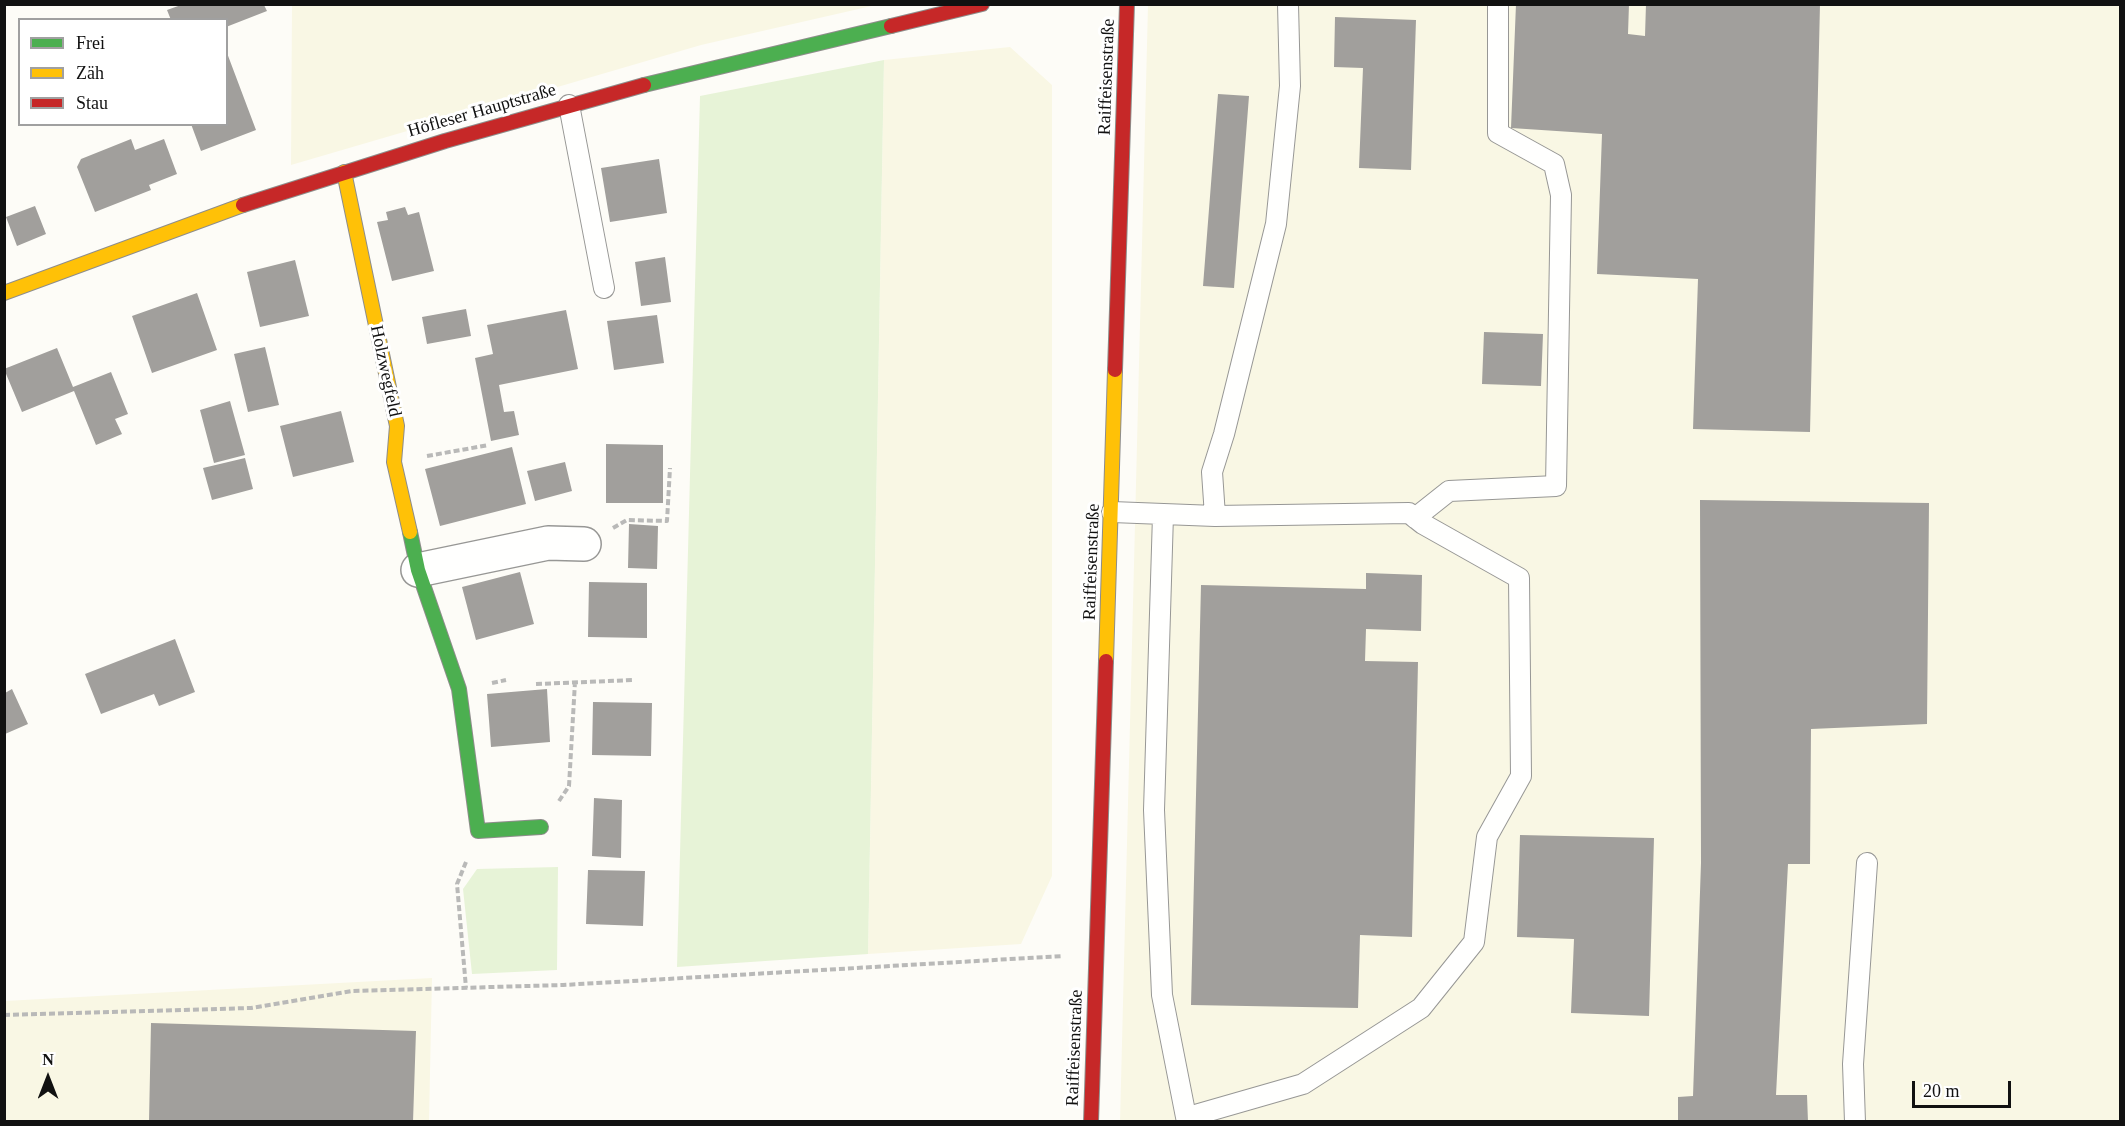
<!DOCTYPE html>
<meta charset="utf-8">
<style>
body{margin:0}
#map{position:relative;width:2125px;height:1126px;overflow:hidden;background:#fdfcf7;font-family:Georgia,serif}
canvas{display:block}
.frame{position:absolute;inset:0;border:6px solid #111;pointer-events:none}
.legend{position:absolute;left:18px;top:18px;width:210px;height:108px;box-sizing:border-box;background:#fff;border:2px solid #a0a0a0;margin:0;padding:8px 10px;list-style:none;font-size:18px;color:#111}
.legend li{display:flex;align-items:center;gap:12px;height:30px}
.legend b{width:30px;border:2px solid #a0a0a0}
.north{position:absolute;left:18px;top:1048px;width:60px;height:60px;-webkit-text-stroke:4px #fff;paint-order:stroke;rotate:0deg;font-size:16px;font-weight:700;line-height:24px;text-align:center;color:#111}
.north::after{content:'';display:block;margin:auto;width:21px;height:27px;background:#111;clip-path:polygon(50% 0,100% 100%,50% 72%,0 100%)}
.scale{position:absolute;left:1912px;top:1081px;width:99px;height:27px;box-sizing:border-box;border:3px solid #111;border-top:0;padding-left:8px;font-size:18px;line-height:21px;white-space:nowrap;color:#111;-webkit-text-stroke:4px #fff;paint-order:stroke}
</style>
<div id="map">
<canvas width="2125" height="1126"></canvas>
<div class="frame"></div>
<ul class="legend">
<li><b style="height:8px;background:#4caf50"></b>Frei</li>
<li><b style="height:8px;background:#ffc107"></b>Zäh</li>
<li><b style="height:8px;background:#c62828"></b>Stau</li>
</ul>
<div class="north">N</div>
<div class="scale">20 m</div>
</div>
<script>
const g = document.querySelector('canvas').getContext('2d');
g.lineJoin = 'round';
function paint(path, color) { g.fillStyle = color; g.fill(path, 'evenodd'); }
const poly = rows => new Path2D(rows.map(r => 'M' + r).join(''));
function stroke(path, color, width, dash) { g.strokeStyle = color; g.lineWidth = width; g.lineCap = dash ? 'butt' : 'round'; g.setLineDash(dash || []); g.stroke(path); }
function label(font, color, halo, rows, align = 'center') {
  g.font = font + ' Georgia,serif'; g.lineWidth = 6; g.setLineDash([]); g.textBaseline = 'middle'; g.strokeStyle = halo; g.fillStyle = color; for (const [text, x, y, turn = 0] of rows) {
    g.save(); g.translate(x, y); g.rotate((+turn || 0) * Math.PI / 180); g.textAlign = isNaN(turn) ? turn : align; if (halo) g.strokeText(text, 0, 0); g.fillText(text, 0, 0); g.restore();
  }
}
paint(poly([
 [292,5,292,4,876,5,701,45,291,165],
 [1148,5,2120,5,2120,1121,1120,1122],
 [1010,47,1052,85,1052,876,1021,944,868,954,884,60],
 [432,978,429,1121,5,1122,5,1001]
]), '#f9f7e4');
paint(poly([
 [884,60,868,954,677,967,700,96],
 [558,867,557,970,472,974,463,889,477,869]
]), '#e7f3d7');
paint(poly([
 [1516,4,1629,4,1628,34,1645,36,1646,4,1820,4,1810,432,1693,429,1698,279,1597,274,1602,134,1511,128],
 [181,5,264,5,267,11,226,27,226,20,171,20,167,10],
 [1335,17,1416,20,1411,170,1359,168,1363,68,1334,67],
 [227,53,256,130,201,151,191,124,226,124],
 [1218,94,1249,96,1234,288,1203,286],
 [131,139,135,150,164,139,177,174,149,185,151,190,95,212,77,167,81,159],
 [659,159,667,213,610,222,601,168],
 [35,206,46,234,17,246,6,217],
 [405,207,408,215,419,212,434,271,392,281,377,222,388,220,386,212],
 [665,257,671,302,641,306,635,262],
 [295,260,309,316,260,327,247,272],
 [197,293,217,350,152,373,132,316],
 [466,309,471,336,427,344,422,317],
 [566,310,578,369,499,385,504,412,514,411,519,435,491,441,475,358,493,354,487,325],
 [657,315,664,363,614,370,607,321],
 [1484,332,1543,334,1541,386,1482,384],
 [265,347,279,405,248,412,234,354],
 [57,348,73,387,111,372,128,414,115,419,122,434,96,445,74,391,22,412,4,369],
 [230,401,245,455,214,463,200,410],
 [341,411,354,462,293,477,280,426],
 [606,444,663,445,663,503,606,503],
 [512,447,526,504,440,526,425,469],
 [245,458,253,489,212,500,203,468],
 [565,462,572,491,535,501,527,471],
 [1700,500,1929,503,1927,724,1811,729,1810,864,1788,864,1776,1095,1807,1095,1808,1122,1678,1122,1678,1097,1693,1096,1701,863],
 [629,524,658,526,657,569,628,568],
 [520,572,534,624,476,640,462,587],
 [1366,573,1422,575,1421,631,1366,629,1365,661,1418,662,1412,937,1360,935,1358,1008,1191,1005,1201,585,1366,589],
 [589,582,647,583,647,638,588,637],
 [175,639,195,692,159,706,154,694,101,714,85,674],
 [12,689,28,724,5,734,5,693],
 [547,689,550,742,491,747,487,694],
 [593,702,652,703,651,756,592,755],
 [594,798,622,800,621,858,592,856],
 [1520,835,1654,838,1649,1016,1571,1013,1574,939,1517,937],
 [588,870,645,871,643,926,586,924],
 [151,1023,416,1031,413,1122,149,1122]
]), '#a19f9c');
const lane = poly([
 [569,105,604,288],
 [1112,512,1215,516,1409,513,1423,524,1519,578,1521,776,1487,837,1474,942,1421,1008,1303,1084,1188,1117],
 [1163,515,1154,810,1162,995,1187,1122],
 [1215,516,1212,472,1224,434,1276,224,1290,86,1288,4],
 [1415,518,1449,491,1556,486,1561,195,1554,164,1498,133,1498,4],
 [1855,1122,1853,1064,1867,863]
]);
const street = poly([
 [418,570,548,543,584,544]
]);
const fast = poly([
 [644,85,891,26],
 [410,532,418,570,459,689,478,831,541,827]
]);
const slow = poly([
 [344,172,397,426,394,462,410,532],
 [4,293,243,205],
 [1106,661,1115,370]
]);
const jam = poly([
 [891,26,982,4],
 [243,205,445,141,644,85],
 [1115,370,1127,4],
 [1091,1122,1106,661]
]);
stroke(lane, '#979795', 22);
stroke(street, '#979795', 36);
stroke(fast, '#8e8d8b', 16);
stroke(slow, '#8e8d8b', 16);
stroke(jam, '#8e8d8b', 16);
stroke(poly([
 [427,456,489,445],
 [613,528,627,520,667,521,670,468],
 [492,683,506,680],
 [536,684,633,680],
 [559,801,569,786,575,682],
 [466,862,457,884,466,988],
 [4,1015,251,1008,352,991,563,985,1063,956]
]), '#b9b9b8', 4, [6, 3]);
stroke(lane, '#fffffe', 20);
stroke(street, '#fffffe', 33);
stroke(fast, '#4caf50', 14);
stroke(slow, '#ffc107', 14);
stroke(jam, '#c62828', 14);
label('18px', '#111', '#fff', [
 ["Raiffeisenstraße",1107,77,-88],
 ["Höfleser Hauptstraße",482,111,-16],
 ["Holzwegfeld",385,371,78],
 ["Raiffeisenstraße",1092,562,-88],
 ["Raiffeisenstraße",1075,1048,-88]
]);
</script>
